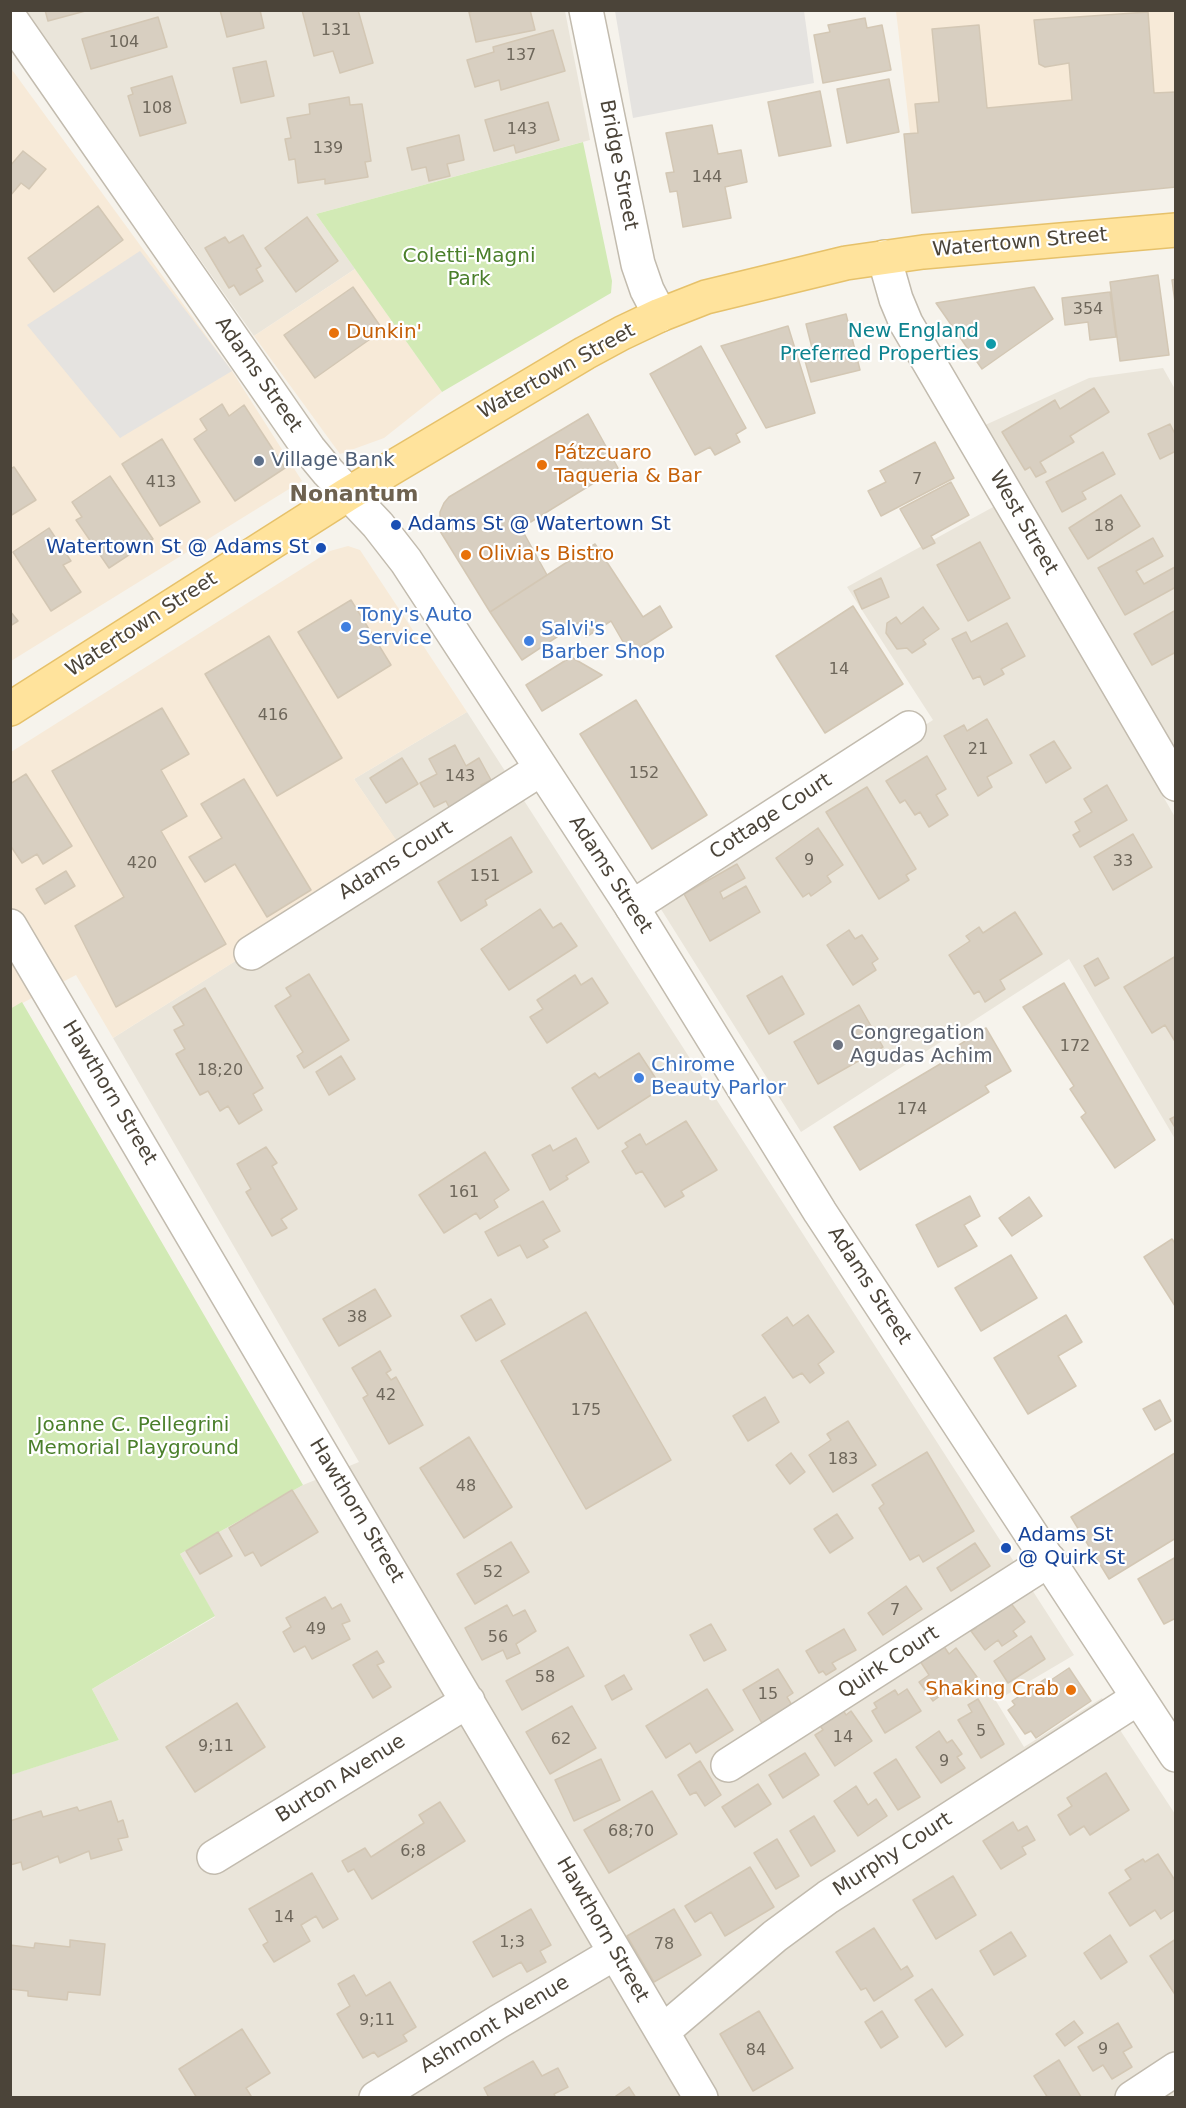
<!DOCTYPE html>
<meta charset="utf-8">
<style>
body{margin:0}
#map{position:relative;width:1186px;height:2108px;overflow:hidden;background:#f6f3ec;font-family:"DejaVu Sans",sans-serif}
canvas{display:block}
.frame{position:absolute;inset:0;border:12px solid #4b4439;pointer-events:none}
</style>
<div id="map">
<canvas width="1186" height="2108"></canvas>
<div class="frame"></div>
</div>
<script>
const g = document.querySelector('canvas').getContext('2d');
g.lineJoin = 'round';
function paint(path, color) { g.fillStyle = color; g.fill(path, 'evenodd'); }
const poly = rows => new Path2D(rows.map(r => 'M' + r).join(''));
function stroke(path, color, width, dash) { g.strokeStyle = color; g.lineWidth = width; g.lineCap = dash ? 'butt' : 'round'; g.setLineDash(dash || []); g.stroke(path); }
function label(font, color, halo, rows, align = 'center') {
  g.font = font + ' "DejaVu Sans",sans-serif'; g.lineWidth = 4.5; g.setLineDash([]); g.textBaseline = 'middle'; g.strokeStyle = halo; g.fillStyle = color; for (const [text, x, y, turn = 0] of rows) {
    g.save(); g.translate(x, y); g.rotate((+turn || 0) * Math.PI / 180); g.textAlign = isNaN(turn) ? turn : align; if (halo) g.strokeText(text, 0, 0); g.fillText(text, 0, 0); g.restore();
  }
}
paint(poly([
 [25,11,565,11,590,140,316,214,355,269,254,336],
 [1163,368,1176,391,1175,761,983,426,1089,378],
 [995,506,1175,817,1175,1139,1069,959,801,1132,654,898,933,720,847,587],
 [467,712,1074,1655,996,1701,1024,1747,1102,1698,1122,1733,1175,1814,1175,2097,11,2097,10,1775,119,1740,92,1689,215,1617,180,1554,303,1485,359,1462,113,1038,405,854,354,779]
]), '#eae5da');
paint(poly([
 [896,11,1175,11,1175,187,919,210],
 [10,67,232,371,302,481,11,661],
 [355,269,442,392,384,438,340,454,254,336],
 [348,546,360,550,467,712,354,779,406,854,113,1038,76,975,11,1009,11,752,330,551]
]), '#f7ead8');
paint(poly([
 [583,142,612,281,611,293,442,392,316,214],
 [22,1002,303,1485,180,1554,215,1616,92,1689,119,1740,11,1775,10,1009]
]), '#d2eab5');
paint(poly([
 [615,11,804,11,814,83,633,118],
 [140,251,232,371,120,438,27,325]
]), '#e5e3e0');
const building = poly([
 [45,10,89,10,48,21,45,10],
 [220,10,260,10,264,28,227,37,220,10],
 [302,10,358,10,373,63,340,73,333,51,314,56,302,10],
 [478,10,530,10,535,30,476,42,469,12,478,10],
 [1148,12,1154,93,1176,92,1176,187,912,213,904,134,918,133,915,104,939,102,932,29,979,25,987,108,1072,100,1069,63,1045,67,1039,64,1034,20,1148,12],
 [158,17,167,47,91,69,82,39,158,17],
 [865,18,867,28,882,25,891,70,823,83,814,35,830,32,828,25,865,18],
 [553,30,565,71,501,90,499,80,475,87,467,60,494,52,493,47,553,30],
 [266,61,274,96,241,103,233,68,266,61],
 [172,76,186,123,140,136,128,96,133,94,131,88,172,76],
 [889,79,899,132,847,143,837,89,889,79],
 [820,91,831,146,779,156,768,102,820,91],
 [349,97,350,105,362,104,371,161,365,162,368,177,325,184,325,179,298,183,295,159,289,160,285,139,291,138,287,118,310,114,309,104,349,97],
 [548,102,559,140,516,153,514,145,494,151,485,120,548,102],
 [712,125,718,154,741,150,747,182,725,187,731,218,683,227,677,191,670,192,666,173,674,172,666,133,712,125],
 [459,135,464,160,447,164,450,176,429,181,426,167,412,170,407,148,459,135],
 [23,151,46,169,29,189,21,183,10,196,10,166,23,151],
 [98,206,123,240,54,292,28,258,98,206],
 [307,217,338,261,296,292,265,248,307,217],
 [243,235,261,266,256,269,263,281,240,295,234,285,229,288,205,248,225,237,229,243,243,235],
 [1158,275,1169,355,1120,361,1110,282,1158,275],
 [1176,279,1176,310,1172,280,1176,279],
 [353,287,383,330,315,378,284,335,353,287],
 [1034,287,1053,319,982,369,936,303,1034,287],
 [1110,292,1116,337,1090,340,1088,322,1065,325,1062,298,1110,292],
 [846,314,860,370,811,382,802,350,812,348,806,324,846,314],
 [788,326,815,413,766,428,721,346,788,326],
 [701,346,746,428,736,434,740,442,715,455,710,447,695,455,650,374,701,346],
 [1094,388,1109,412,1070,436,1074,442,1040,462,1046,472,1036,477,1030,467,1025,470,1002,432,1055,400,1060,409,1094,388],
 [222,404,229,416,244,405,285,468,235,501,194,439,207,430,200,419,222,404],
 [588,414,618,468,521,528,547,575,490,612,440,531,440,512,444,503,449,497,588,414],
 [1170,424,1176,436,1176,451,1160,459,1148,434,1170,424],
 [162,439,200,502,160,526,122,464,162,439],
 [935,442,954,478,881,516,868,491,886,482,880,471,935,442],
 [1103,452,1115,474,1082,492,1086,499,1062,512,1046,482,1103,452],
 [14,467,36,500,10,516,10,469,14,467],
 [110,476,153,539,109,568,76,520,82,517,72,502,110,476],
 [951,482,969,515,931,536,935,543,923,549,900,509,951,482],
 [1121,495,1140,526,1088,559,1069,528,1121,495],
 [49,528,71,561,63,565,81,592,51,611,13,552,49,528],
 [1153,538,1163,556,1136,571,1144,584,1175,567,1176,587,1125,615,1098,568,1153,538],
 [980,542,1010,598,968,621,937,565,980,542],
 [595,544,643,617,660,606,672,627,630,654,611,621,586,637,578,623,522,660,490,612,595,544],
 [881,578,889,597,862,609,854,591,881,578],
 [351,600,391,665,338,698,298,632,351,600],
 [853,606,903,684,825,733,776,656,853,606],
 [923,607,939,629,923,640,926,644,912,653,907,648,897,649,886,633,887,623,896,617,901,624,923,607],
 [1176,610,1176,652,1152,665,1134,634,1176,610],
 [10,611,18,621,10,626,10,611],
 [1007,623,1025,656,1001,669,1004,674,984,685,980,676,973,679,952,639,966,632,971,642,1007,623],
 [269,636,342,758,277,796,205,674,269,636],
 [571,657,602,675,542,711,526,685,571,657],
 [636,700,707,815,652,849,580,734,636,700],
 [162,708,189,754,161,770,187,816,161,831,226,944,116,1007,75,926,124,897,52,771,162,708],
 [987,719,1012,763,987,777,992,787,978,796,944,736,964,725,967,731,987,719],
 [1054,741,1071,768,1046,783,1030,755,1054,741],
 [455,745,466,766,479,758,491,780,481,785,484,790,450,809,446,801,434,807,420,783,437,774,429,759,455,745],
 [927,756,946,789,936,795,948,815,929,827,920,812,915,815,905,800,900,803,886,781,927,756],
 [402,758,418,784,386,803,370,778,402,758],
 [26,774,72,846,43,864,37,854,22,863,10,845,10,784,26,774],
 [244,779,311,890,267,917,235,864,205,882,189,857,222,838,201,804,244,779],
 [1107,785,1127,820,1080,847,1073,835,1080,831,1075,822,1092,812,1084,799,1107,785],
 [867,787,916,869,906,875,909,880,879,899,826,812,867,787],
 [818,828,843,865,827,876,831,882,811,896,809,893,803,897,776,858,818,828],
 [1133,834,1152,867,1113,890,1094,857,1133,834],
 [511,837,532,872,485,900,487,905,461,921,438,882,511,837],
 [737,864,745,878,720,892,723,899,746,886,760,912,710,941,684,894,737,864],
 [66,871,75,886,45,904,36,889,66,871],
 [540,909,553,928,561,923,577,946,509,990,481,949,540,909],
 [1015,912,1042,954,1000,980,1005,989,985,1002,979,991,974,994,949,955,970,941,966,936,979,927,983,933,1015,912],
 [849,930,855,939,862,935,878,959,872,963,876,970,853,985,827,945,849,930],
 [1176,956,1176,1043,1165,1025,1152,1033,1124,987,1176,956],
 [1098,958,1109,978,1095,986,1084,966,1098,958],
 [309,974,349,1040,304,1068,297,1056,303,1052,275,1006,291,996,286,988,309,974],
 [575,975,581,985,592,978,608,1003,547,1043,530,1017,543,1009,537,1000,575,975],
 [782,976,804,1014,769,1034,747,996,782,976],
 [1064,983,1155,1140,1115,1168,1081,1117,1086,1113,1070,1089,1074,1086,1023,1007,1064,983],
 [205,988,263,1088,253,1094,262,1110,239,1124,228,1106,220,1111,208,1091,200,1095,176,1054,185,1049,174,1030,184,1025,173,1007,205,988],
 [859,1005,883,1047,818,1084,794,1042,859,1005],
 [986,1028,1011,1071,985,1086,989,1092,860,1170,834,1127,962,1051,959,1045,986,1028],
 [639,1053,662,1088,598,1129,572,1088,595,1073,599,1078,639,1053],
 [341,1056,355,1079,329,1095,316,1072,341,1056],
 [1176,1116,1176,1129,1170,1119,1176,1116],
 [686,1121,717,1170,681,1191,684,1196,665,1207,642,1171,636,1174,622,1151,628,1147,625,1143,640,1134,646,1145,686,1121],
 [576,1138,589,1162,566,1176,568,1179,550,1190,532,1155,550,1145,553,1151,576,1138],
 [266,1147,277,1163,272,1166,297,1209,281,1219,287,1228,272,1236,246,1192,251,1189,237,1164,266,1147],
 [485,1152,509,1190,494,1200,498,1207,480,1219,476,1213,444,1233,419,1195,485,1152],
 [970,1196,980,1216,964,1225,977,1246,938,1267,916,1225,970,1196],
 [1029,1197,1042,1216,1012,1236,999,1218,1029,1197],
 [543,1201,560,1231,543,1240,548,1247,527,1258,520,1245,498,1256,485,1232,543,1201],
 [1172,1239,1176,1245,1175,1306,1144,1257,1172,1239],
 [1011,1255,1037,1298,981,1331,955,1288,1011,1255],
 [375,1289,391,1316,339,1346,323,1319,375,1289],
 [491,1299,505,1324,476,1341,461,1316,491,1299],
 [586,1312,671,1460,586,1509,501,1361,586,1312],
 [808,1315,834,1352,818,1364,824,1373,810,1383,802,1373,793,1378,762,1335,787,1317,793,1326,808,1315],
 [1066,1315,1082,1342,1058,1356,1076,1386,1028,1414,994,1358,1066,1315],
 [380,1351,391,1370,386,1373,391,1380,396,1377,423,1425,389,1444,363,1398,368,1395,352,1368,380,1351],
 [765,1397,779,1422,748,1441,733,1416,765,1397],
 [1160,1400,1171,1421,1155,1430,1143,1409,1160,1400],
 [848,1421,876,1465,833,1492,809,1455,831,1440,827,1434,848,1421],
 [469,1437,512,1507,464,1538,420,1468,469,1437],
 [927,1452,974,1531,923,1562,919,1555,910,1560,879,1508,884,1504,872,1485,927,1452],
 [791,1453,805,1472,790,1484,776,1465,791,1453],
 [1175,1453,1176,1538,1109,1579,1071,1517,1175,1453],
 [292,1490,318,1532,261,1566,253,1552,245,1556,229,1528,292,1490],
 [837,1514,853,1538,830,1553,814,1529,837,1514],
 [218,1532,232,1556,200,1574,186,1551,218,1532],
 [511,1542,529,1572,475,1604,457,1574,511,1542],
 [975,1543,990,1566,951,1591,937,1568,975,1543],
 [1176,1557,1176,1618,1164,1624,1138,1579,1176,1557],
 [906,1586,922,1609,883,1635,868,1613,906,1586],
 [325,1597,332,1609,341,1604,350,1621,342,1624,350,1639,312,1659,305,1646,294,1652,283,1632,291,1627,286,1618,325,1597],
 [1007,1598,1025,1622,1013,1631,1017,1636,1002,1646,998,1640,985,1650,971,1631,976,1628,973,1623,1007,1598],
 [507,1605,513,1616,525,1610,536,1631,516,1644,520,1653,507,1659,503,1650,482,1660,465,1628,507,1605],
 [711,1624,726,1650,704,1661,690,1635,711,1624],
 [844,1629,856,1650,832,1663,836,1669,826,1675,823,1671,819,1673,806,1651,844,1629],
 [1031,1636,1045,1659,1008,1683,994,1661,1031,1636],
 [943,1645,949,1654,956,1648,977,1677,952,1695,948,1690,933,1701,919,1682,929,1675,920,1661,943,1645],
 [568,1647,584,1676,522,1710,506,1681,568,1647],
 [377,1651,384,1662,377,1665,391,1687,373,1698,353,1665,377,1651],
 [1069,1668,1091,1701,1036,1738,1031,1731,1025,1734,1008,1710,1015,1705,1012,1701,1045,1679,1048,1682,1069,1668],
 [778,1669,793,1693,787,1697,793,1707,763,1725,743,1690,778,1669],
 [624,1675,632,1689,612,1700,605,1686,624,1675],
 [707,1689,733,1730,696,1753,690,1743,666,1758,646,1726,707,1689],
 [907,1689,921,1711,885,1733,872,1711,877,1708,874,1703,895,1690,898,1695,907,1689],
 [978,1699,1004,1744,981,1758,958,1720,972,1712,968,1705,978,1699],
 [237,1703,265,1747,195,1792,166,1747,237,1703],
 [572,1706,596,1748,550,1774,526,1732,572,1706],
 [842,1708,846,1715,851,1711,872,1741,835,1766,815,1735,823,1730,819,1724,842,1708],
 [939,1731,947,1743,952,1740,962,1754,957,1757,965,1768,941,1783,916,1747,939,1731],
 [805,1753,819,1775,783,1798,769,1775,805,1753],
 [601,1759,620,1800,574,1821,555,1780,601,1759],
 [896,1759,920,1797,898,1810,874,1773,896,1759],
 [700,1761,721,1795,705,1806,696,1792,690,1795,678,1775,700,1761],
 [1106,1773,1129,1810,1090,1835,1084,1826,1070,1835,1058,1815,1072,1806,1067,1798,1106,1773],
 [758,1784,771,1804,735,1827,722,1807,758,1784],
 [856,1786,868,1805,876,1799,887,1816,858,1836,834,1801,856,1786],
 [652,1791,677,1834,609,1873,584,1830,652,1791],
 [111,1801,118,1822,123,1820,128,1837,118,1839,122,1850,91,1859,89,1851,60,1863,58,1856,23,1870,21,1862,10,1865,10,1821,41,1811,43,1817,77,1807,79,1811,111,1801],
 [440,1802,465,1841,372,1899,354,1869,348,1872,342,1861,365,1848,371,1857,424,1823,419,1815,440,1802],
 [814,1816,835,1851,811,1866,790,1831,814,1816],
 [1013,1822,1018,1831,1027,1826,1035,1840,1022,1847,1026,1854,1001,1869,983,1841,1013,1822],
 [777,1839,799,1876,776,1889,754,1853,777,1839],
 [1158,1854,1176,1882,1176,1909,1161,1919,1155,1910,1130,1926,1109,1893,1131,1879,1125,1870,1143,1859,1145,1862,1158,1854],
 [750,1867,774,1907,725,1936,711,1912,695,1922,685,1906,750,1867],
 [312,1873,338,1919,323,1928,316,1916,301,1925,310,1941,274,1962,263,1945,268,1942,249,1909,312,1873],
 [953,1876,976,1915,936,1939,913,1900,953,1876],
 [531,1909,551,1945,540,1951,546,1962,527,1972,521,1962,493,1977,473,1942,531,1909],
 [674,1909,701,1955,654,1982,627,1936,674,1909],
 [874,1928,901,1970,907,1966,913,1976,874,2001,866,1988,861,1990,836,1952,874,1928],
 [1011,1932,1026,1956,994,1975,980,1951,1011,1932],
 [1110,1935,1127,1962,1101,1979,1084,1953,1110,1935],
 [1176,1939,1176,1996,1150,1956,1176,1939],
 [70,1940,105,1944,100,1995,68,1992,67,2000,28,1996,28,1991,10,1989,10,1945,34,1948,35,1943,70,1947,70,1940],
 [354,1975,366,1996,390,1982,416,2027,403,2035,407,2041,378,2057,374,2052,363,2058,337,2014,350,2006,338,1984,354,1975],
 [932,1989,963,2035,946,2047,915,2000,932,1989],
 [759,2011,793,2068,753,2091,720,2034,759,2011],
 [882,2011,898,2037,881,2048,865,2022,882,2011],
 [1074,2021,1083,2033,1065,2046,1056,2034,1074,2021],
 [1118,2023,1132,2047,1123,2052,1132,2067,1112,2079,1103,2065,1093,2071,1078,2047,1118,2023],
 [242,2029,270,2073,246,2088,251,2096,249,2098,197,2098,179,2069,242,2029],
 [1059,2060,1081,2097,1048,2098,1034,2076,1059,2060],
 [533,2061,542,2076,558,2068,568,2087,554,2094,556,2098,489,2098,484,2088,533,2061],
 [629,2087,636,2098,613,2098,629,2087]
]);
paint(building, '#d8cfc1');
stroke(building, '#d3c7b4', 1.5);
const minor = poly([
 [884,257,896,299,906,323,1176,784],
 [632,907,909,728],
 [10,926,701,2098],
 [251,953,541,769],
 [728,1765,1049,1560],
 [214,1857,468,1701],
 [662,2032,775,1936,828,1897,1138,1698],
 [376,2098,498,2022,615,1953],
 [1132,2098,1176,2069]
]);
const tertiary = poly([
 [586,10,638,264,647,290,660,315],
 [10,18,309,449,328,472,378,525,406,561,632,907,820,1212,1176,1755]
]);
const primary = poly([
 [10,709,348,494,585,353,622,333,660,315,706,297,846,263,923,252,1176,230]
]);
stroke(minor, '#c2bbae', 36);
stroke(tertiary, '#c2bbae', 36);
stroke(primary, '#e6c16a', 36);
stroke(minor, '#fff', 33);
stroke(tertiary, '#fff', 33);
stroke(primary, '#ffe39c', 33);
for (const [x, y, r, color] of [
 [334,333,6,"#e8710a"],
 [991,344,6,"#0f9aa8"],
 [259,461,6,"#5c6f8a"],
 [542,465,6,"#e8710a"],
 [396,525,6,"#1a4fb4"],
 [321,548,6,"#1a4fb4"],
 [466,555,6,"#e8710a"],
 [346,627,6,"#3f7fe0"],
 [529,641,6,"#3f7fe0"],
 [838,1045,6,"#6b7280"],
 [639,1078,6,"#3f7fe0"],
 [1006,1548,6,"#1a4fb4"],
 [1071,1690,6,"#e8710a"]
]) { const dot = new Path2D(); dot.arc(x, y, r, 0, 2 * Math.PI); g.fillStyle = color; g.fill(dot); stroke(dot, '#fff', 2); }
label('16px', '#6e675b', null, [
 ["131",336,31],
 ["104",124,43],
 ["137",521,56],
 ["108",157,109],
 ["143",522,130],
 ["139",328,149],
 ["144",707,178],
 ["354",1088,310],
 ["7",917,480],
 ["413",161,483],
 ["18",1104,527],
 ["14",839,670],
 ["416",273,716],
 ["21",978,750],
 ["152",644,774],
 ["143",460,777],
 ["9",809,861],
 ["33",1123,862],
 ["420",142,864],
 ["151",485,877],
 ["172",1075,1047],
 ["18;20",220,1071],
 ["174",912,1110],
 ["161",464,1193],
 ["38",357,1318],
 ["42",386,1396],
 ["175",586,1411],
 ["183",843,1460],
 ["48",466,1487],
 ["52",493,1573],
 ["7",895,1611],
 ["49",316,1630],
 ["56",498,1638],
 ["58",545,1678],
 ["15",768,1695],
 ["5",981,1732],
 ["14",843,1738],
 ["62",561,1740],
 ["9;11",216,1747],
 ["9",944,1762],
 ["68;70",631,1832],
 ["6;8",413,1852],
 ["14",284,1918],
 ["1;3",512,1943],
 ["78",664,1945],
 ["9;11",377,2021],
 ["9",1103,2050],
 ["84",756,2051]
]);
label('20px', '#4b4439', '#fff', [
 ["Bridge Street",618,165,79],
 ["Watertown Street",1020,243,-5],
 ["Watertown Street",557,372,-29],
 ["Adams Street",258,375,55],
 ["West Street",1023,523,60],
 ["Watertown Street",142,625,-33],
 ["Cottage Court",771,817,-33],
 ["Adams Court",396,861,-32],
 ["Adams Street",610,875,57],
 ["Hawthorn Street",109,1093,59],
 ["Adams Street",869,1286,57],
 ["Hawthorn Street",356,1511,59],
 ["Quirk Court",889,1663,-33],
 ["Burton Avenue",341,1779,-32],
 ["Murphy Court",893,1855,-33],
 ["Hawthorn Street",602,1930,60],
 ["Ashmont Avenue",495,2025,-31]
]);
label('20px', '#4a7f2a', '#fff', [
 ["Coletti-Magni",469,257],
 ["Park",469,280],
 ["Joanne C. Pellegrini",133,1426],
 ["Memorial Playground",133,1449]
]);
label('20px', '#0d838f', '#fff', [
 ["New England",979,332],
 ["Preferred Properties",979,355]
], 'right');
label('20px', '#c56008', '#fff', [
 ["Dunkin'",346,333],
 ["Pátzcuaro",554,454],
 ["Taqueria & Bar",554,477],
 ["Olivia's Bistro",478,555],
 ["Shaking Crab",1059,1690,"right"]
], 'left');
label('20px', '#4e5e75', '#fff', [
 ["Village Bank",271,461]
], 'left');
label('20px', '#164399', '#fff', [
 ["Adams St @ Watertown St",408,525],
 ["Watertown St @ Adams St",309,548,"right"],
 ["Adams St",1018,1536],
 ["@ Quirk St",1018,1559]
], 'left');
label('20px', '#366cbe', '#fff', [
 ["Tony's Auto",358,616],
 ["Service",358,639],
 ["Salvi's",541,630],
 ["Barber Shop",541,653],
 ["Chirome",651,1066],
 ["Beauty Parlor",651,1089]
], 'left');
label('20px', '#5b616d', '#fff', [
 ["Congregation",850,1034],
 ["Agudas Achim",850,1057]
], 'left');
label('bold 22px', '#6e6250', '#fff', [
 ["Nonantum",354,495]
]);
</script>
